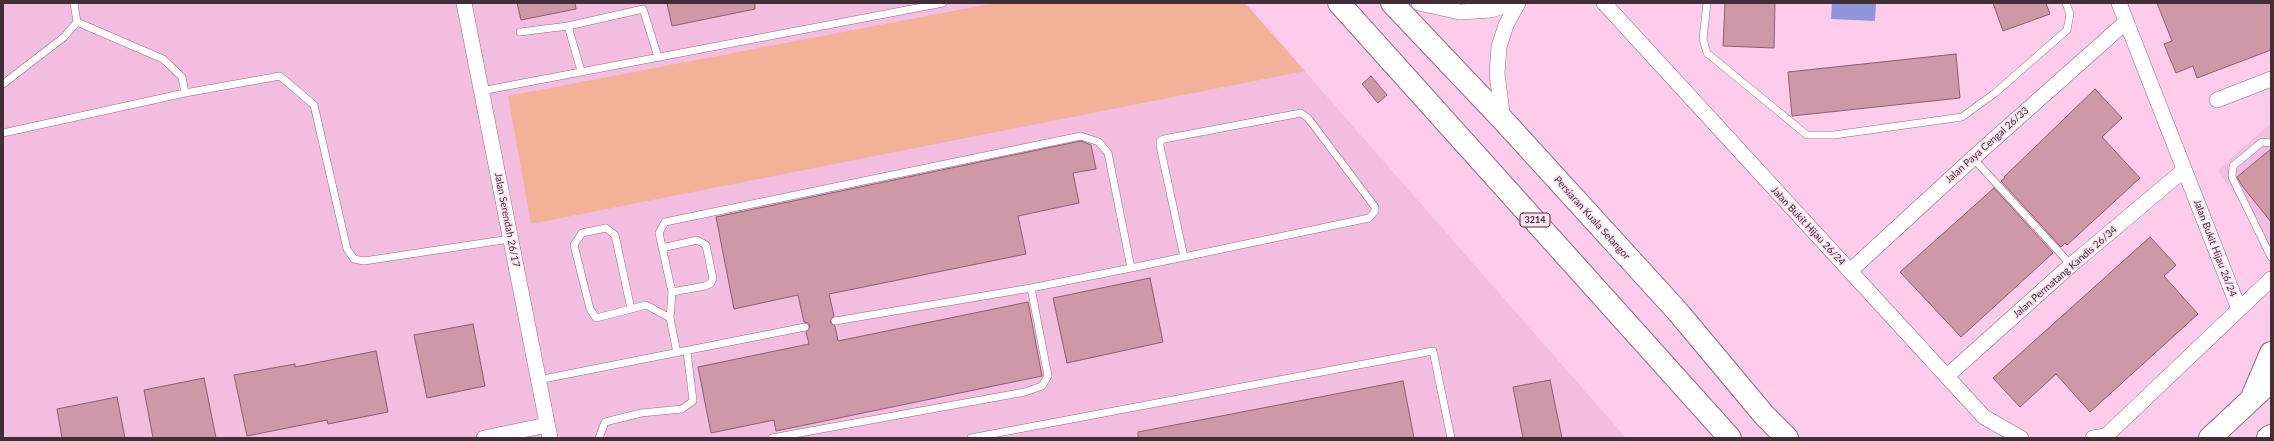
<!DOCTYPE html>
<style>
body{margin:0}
#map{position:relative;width:2274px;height:441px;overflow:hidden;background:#fcccea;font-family:Lato,sans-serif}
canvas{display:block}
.frame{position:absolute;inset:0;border:4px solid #412e39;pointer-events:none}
</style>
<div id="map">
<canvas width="2274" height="441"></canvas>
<div class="frame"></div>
</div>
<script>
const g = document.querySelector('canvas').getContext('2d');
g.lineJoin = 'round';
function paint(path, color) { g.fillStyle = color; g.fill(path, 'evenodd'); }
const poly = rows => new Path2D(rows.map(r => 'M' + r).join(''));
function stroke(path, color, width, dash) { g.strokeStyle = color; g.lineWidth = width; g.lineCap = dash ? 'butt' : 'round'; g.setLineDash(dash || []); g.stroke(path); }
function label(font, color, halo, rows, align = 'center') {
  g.font = font + ' Lato,sans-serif'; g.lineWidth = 3; g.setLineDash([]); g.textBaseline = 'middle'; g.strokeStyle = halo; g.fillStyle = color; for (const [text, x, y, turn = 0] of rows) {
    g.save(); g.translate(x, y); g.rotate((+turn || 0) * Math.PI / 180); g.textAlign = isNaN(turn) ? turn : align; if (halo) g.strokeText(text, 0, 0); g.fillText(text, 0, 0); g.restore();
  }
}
paint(poly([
 [3,3,1245,3,1626,438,3,438],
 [2271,123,2271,247,2218,170]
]), '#f3bddf');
paint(poly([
 [995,3,1245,3,1305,71,531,224,508,96]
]), '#f3b198');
paint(poly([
 [1832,3,1876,3,1875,21,1831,19]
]), '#9094da');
const building = poly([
 [517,3,575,3,576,9,521,20,517,3],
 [667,3,755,3,755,9,672,26,667,3],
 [1725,3,1775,3,1774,48,1723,46,1725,3],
 [1993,3,2046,3,2050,14,2003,31,1993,3],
 [2157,3,2271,3,2271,50,2197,78,2193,66,2176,73,2164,44,2172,41,2157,3],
 [1956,54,1960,98,1792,116,1788,72,1956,54],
 [1371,76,1387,95,1378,103,1362,84,1371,76],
 [2095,89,2122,118,2102,137,2140,178,2067,245,2065,243,2061,247,2001,181,2005,178,2004,177,2095,89],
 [1081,141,1091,145,1096,169,1073,173,1079,203,1018,216,1026,254,829,294,834,316,830,322,835,326,838,341,1028,302,1042,376,776,431,774,420,711,433,698,367,809,344,806,332,810,326,808,323,804,322,798,295,734,309,716,217,1081,141],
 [2271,149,2271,222,2243,187,2237,177,2271,149],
 [1994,188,2053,253,1961,337,1900,272,1994,188],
 [2150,237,2176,265,2164,276,2198,314,2090,412,2056,374,2020,407,1993,378,2150,237],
 [1150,278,1163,342,1067,363,1053,298,1150,278],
 [473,324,485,386,427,398,414,335,473,324],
 [376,351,388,412,328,424,327,420,247,436,234,375,295,364,295,367,376,351],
 [204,378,216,438,153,438,144,390,204,378],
 [1550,380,1562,438,1523,438,1513,387,1550,380],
 [1403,381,1414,438,1138,438,1138,432,1403,381],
 [117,397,125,438,62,438,57,409,117,397]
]);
paint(building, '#ce98a7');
stroke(building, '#8f5e6c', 1);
const lane = poly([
 [1707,3,1703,39,1707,53,1807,135,1834,135,1962,117,1995,93,2067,30,2070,14,2066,3],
 [77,22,163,59,182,77,185,93,280,76,314,105,347,249,354,259,364,261,510,239],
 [520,32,568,26],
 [581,71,568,26,643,9,658,57],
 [3,84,64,37,77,22,74,3],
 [481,91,943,3],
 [3,133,185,93],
 [2271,143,2262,142,2233,166,2232,177,2271,257],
 [1973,158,2071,265],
 [662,248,697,240,706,245,713,279,711,283,705,286,672,292],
 [1131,268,1184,257,1369,218,1375,211,1375,207,1308,118,1301,113,1164,139,1160,141,1160,146,1184,257],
 [631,309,615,235,606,228,582,233,574,245,590,309,596,318,631,309,646,305,670,318,677,353],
 [670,318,672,292,659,233,665,222,1081,136,1099,142,1108,153,1131,268,1031,288,835,321],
 [538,380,805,327],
 [599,438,605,422,641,413,682,409,693,401,687,351],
 [772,438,1025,392,1042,386,1048,376,1031,288],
 [971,438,1433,351,1451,438]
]);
const street = poly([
 [464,3,550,438],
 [1419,3,1460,12,1491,10,1513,3],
 [1604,3,1984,417,2021,438],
 [2119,3,2239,309],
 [2217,100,2271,79],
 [1503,120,1497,74,1499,47,1506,25,1518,3],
 [1850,271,1973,158,2126,22],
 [1947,376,2071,265,2184,170],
 [484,438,547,425],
 [2093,438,2106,436,2271,279]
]);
const primary = poly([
 [1339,3,1730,438],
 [1392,3,1503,120,1678,312,1764,415,1787,438],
 [2253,395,2271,353],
 [2210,438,2271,381],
 [2268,438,2271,436]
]);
stroke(lane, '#956a85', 8);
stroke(street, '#956a85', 16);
stroke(primary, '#956a85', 24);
stroke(lane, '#fff', 7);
stroke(street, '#fff', 15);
stroke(primary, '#fff', 22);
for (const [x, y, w] of [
 [1535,220,30]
]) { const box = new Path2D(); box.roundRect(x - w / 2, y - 7, w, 14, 3); g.fillStyle = '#fee0f2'; g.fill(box); stroke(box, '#412e39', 1); }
label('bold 9px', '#412e39', null, [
 ["3214",1535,220]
]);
label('10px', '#412e39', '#fee0f2', [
 ["Jalan Paya Cengal 26/33",1987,145,-42],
 ["Persiaran Kuala Selangor",1592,218,48],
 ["Jalan Serendah 26/17",507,220,79],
 ["Jalan Bukit Hijau 26/24",1808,226,47],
 ["Jalan Bukit Hijau 26/24",2215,248,69],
 ["Jalan Permatang Kandis 26/34",2065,272,-41]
]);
</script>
